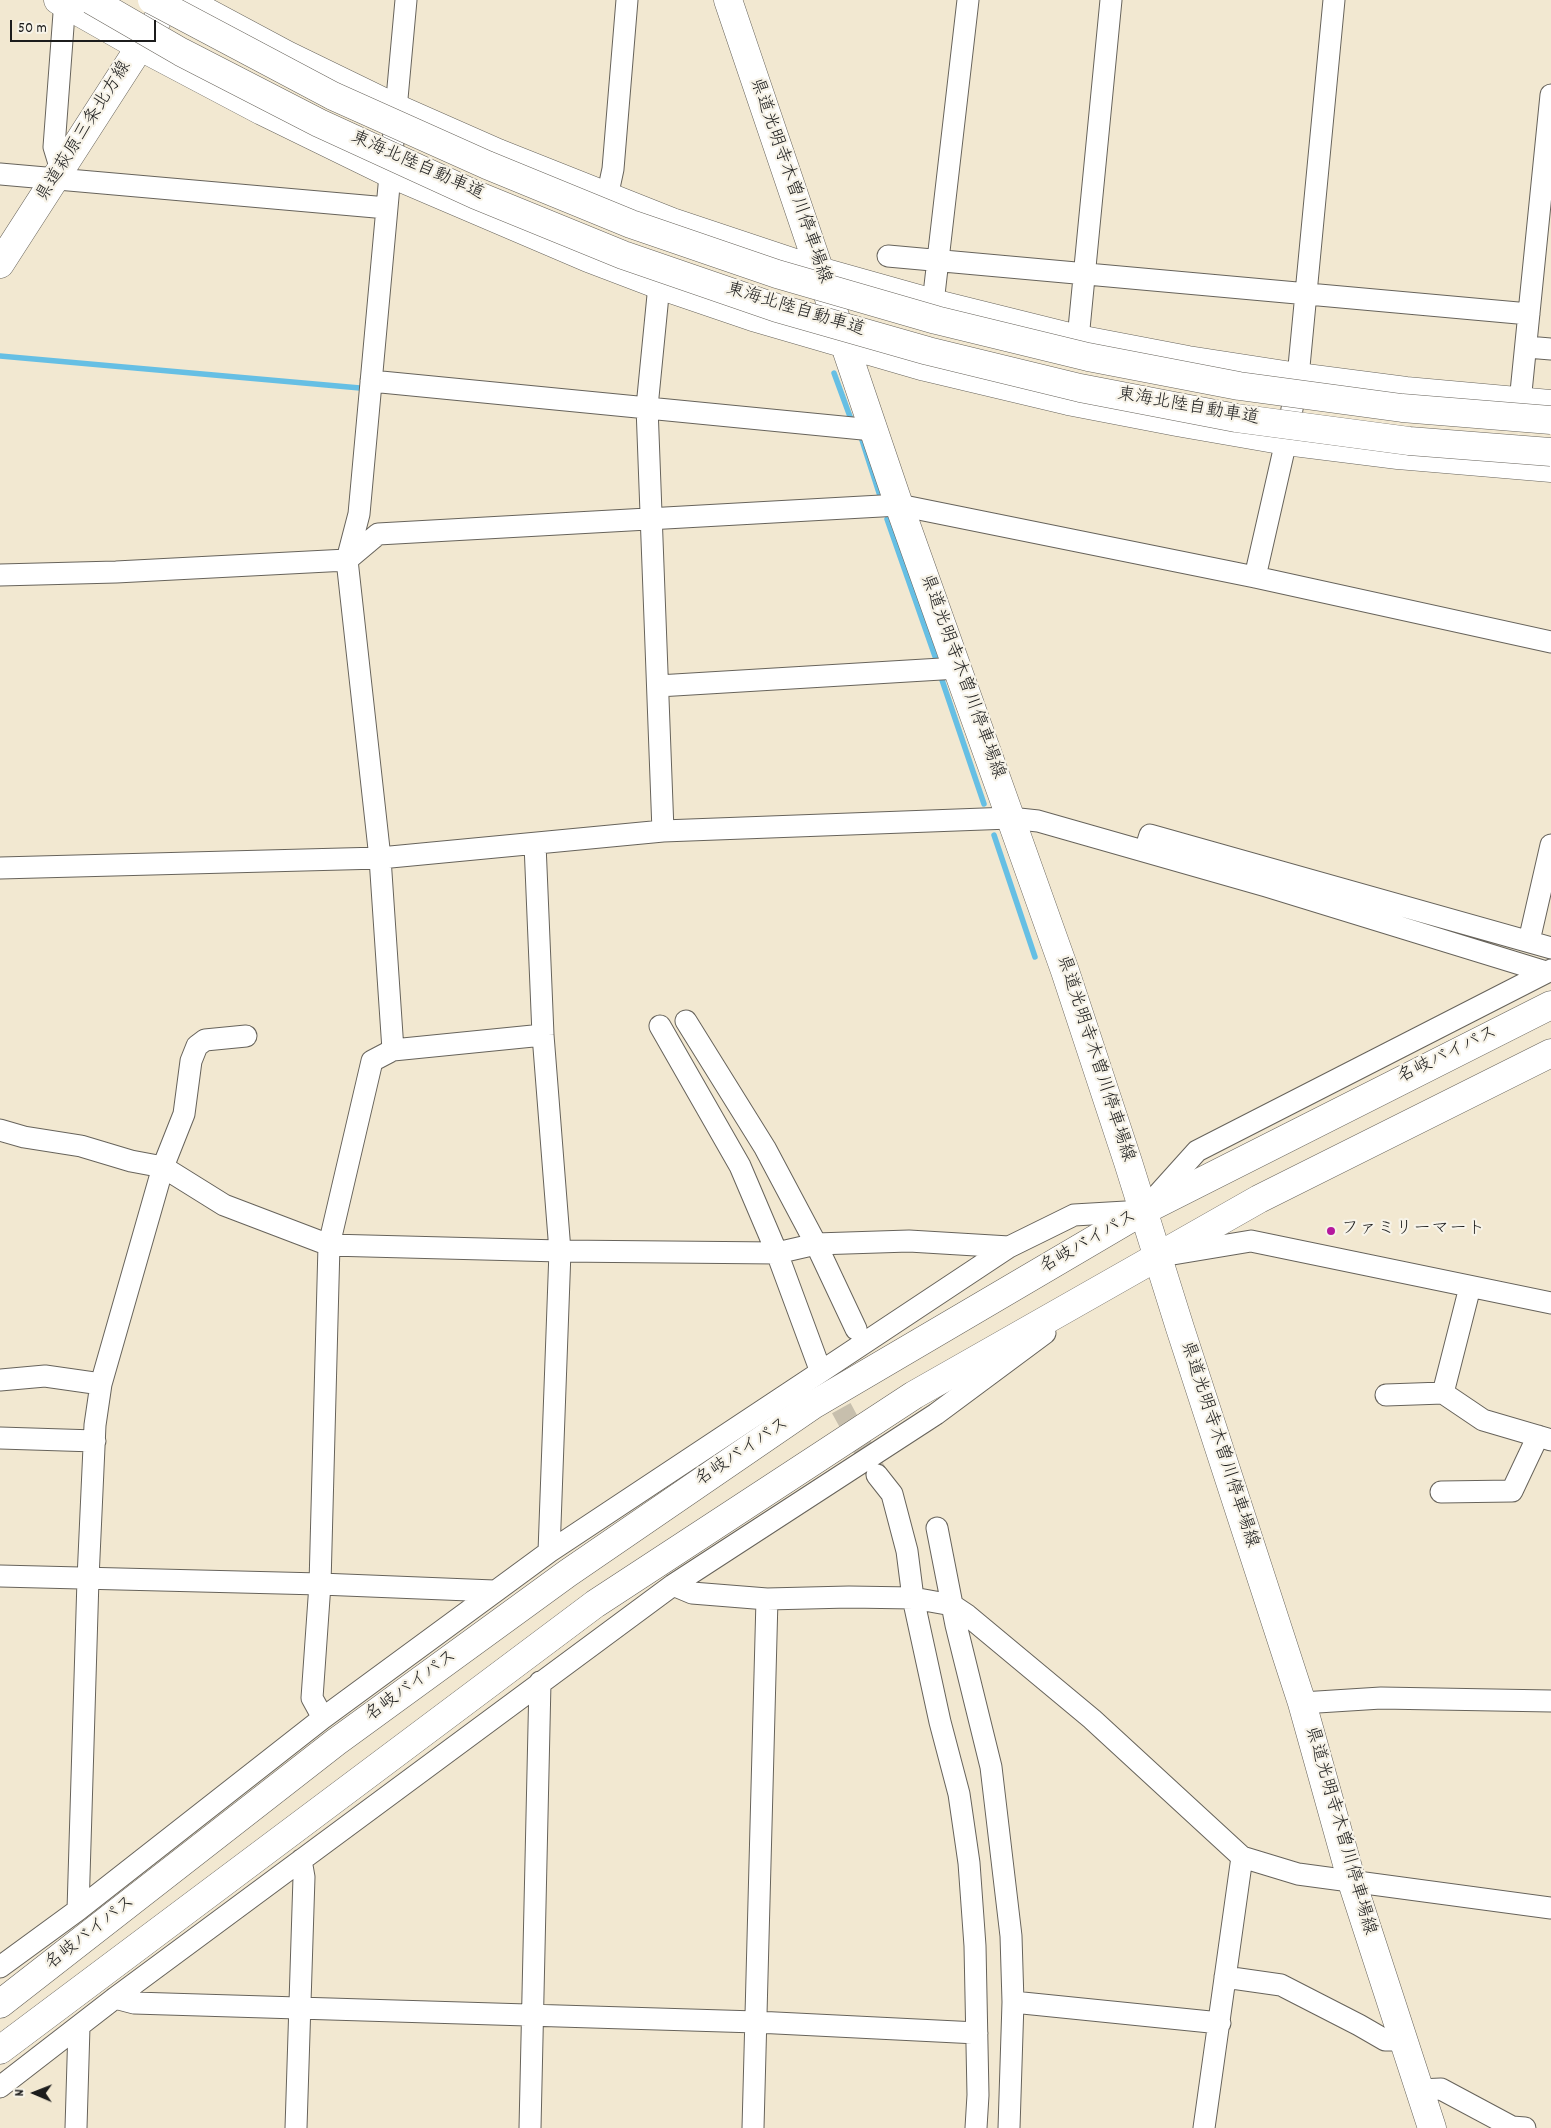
<!DOCTYPE html>
<html>
<head>
<meta charset="utf-8">
<style>
	body { margin:0 }
	#map { position:relative; width:1551px; height:2128px; overflow:hidden; background:#f2e8d1; font-family:Dekko,sans-serif }
	canvas { display:block }
	.north { position:absolute; left:10px; top:2068px; width:50px; height:50px; -webkit-text-stroke:4px #f7f3e8; paint-order:stroke; rotate:271deg; font-size:14px; font-weight:700; line-height:20px; text-align:center; color:#1c1c1c }
	.north::after { content:''; display:block; margin:auto; width:18px; height:22px; background:#1c1c1c; clip-path:polygon(50% 0,100% 100%,50% 72%,0 100%) }
	.scale { position:absolute; left:10px; top:20px; width:146px; height:22px; box-sizing:border-box; border:2px solid #1c1c1c; border-top:0; padding-left:6px; font-size:15px; line-height:18px; white-space:nowrap; color:#1c1c1c; -webkit-text-stroke:4px #f7f3e8; paint-order:stroke }
</style>
</head>
<body>
<div id="map">
<canvas width="1551" height="2128"></canvas>
<div class="north">N</div>
<div class="scale">50 m</div>
</div>
<script>
const ctx = document.querySelector('canvas').getContext('2d');
ctx.lineJoin = 'round';
const toPath = rows => new Path2D(rows.map(r => 'M' + r).join(''));
function strokePath(path, color, width, dash) { ctx.strokeStyle = color; ctx.lineWidth = width; ctx.lineCap = dash ? 'butt' : 'round'; ctx.setLineDash(dash || []); ctx.stroke(path); }
function label(font, color, halo, rows, align = 'center') {
  ctx.font = font + ' Dekko,"Klee One",sans-serif'; ctx.lineWidth = 4.5; ctx.setLineDash([]); ctx.textBaseline = 'middle'; ctx.strokeStyle = halo; ctx.fillStyle = color; for (const [text, x, y, turn = 0] of rows) {
    ctx.save(); ctx.translate(x, y); ctx.rotate((+turn || 0) * Math.PI / 180); ctx.textAlign = isNaN(turn) ? turn : align; if (halo) ctx.strokeText(text, 0, 0); ctx.fillText(text, 0, 0); ctx.restore();
  }
}
strokePath(toPath([
	[0,356,360,388],
	[834,373,852,422],
	[860,434,880,496],
	[887,519,937,662],
	[942,680,984,804],
	[994,835,1035,957]
]), '#66bfe4', 5.5);
strokePath(toPath([
	[826,1380,877,1474]
]), '#c7bfad', 21, [21, 11]);
const street = toPath([
	[61,170,54,147,65,0],
	[0,174,387,208],
	[607,197,613,169,627,0],
	[888,256,1529,314],
	[659,285,647,407,663,831],
	[933,303,968,0],
	[1078,339,1111,0],
	[1527,347,1551,349],
	[371,381,873,430],
	[1520,402,1551,95],
	[0,575,116,572,347,560,378,534,899,505,1255,577,1551,642],
	[1255,577,1286,441,1298,377,1334,0],
	[658,686,958,668],
	[535,844,543,1035,560,1251,549,1552],
	[1145,851,1150,835,1551,948],
	[0,868,380,858,663,831,1010,818,1038,821,1266,886,1546,972],
	[1529,941,1551,845],
	[686,1021,765,1148,816,1244,856,1329],
	[660,1026,740,1166,777,1253,818,1364],
	[393,1050,380,858,347,560,359,514,406,0],
	[0,1130,24,1137,81,1146,131,1161,163,1167,224,1205,329,1245,560,1251,777,1253,816,1244,909,1241,1009,1247],
	[1167,1255,1251,1241,1551,1303],
	[1470,1287,1443,1393,1483,1420,1551,1440],
	[0,1380,45,1376,101,1384],
	[1386,1395,1443,1393],
	[0,1438,95,1441],
	[877,1475,892,1494,907,1551,913,1598,940,1722,959,1794,969,1863,975,1946,978,2095,976,2128],
	[1441,1492,1512,1491,1538,1436],
	[937,1528,956,1625,991,1767,1011,1936,1013,2002,1009,2128],
	[0,1576,320,1584,494,1591],
	[673,1585,692,1593,767,1599,849,1597,913,1598,952,1605,967,1615,1092,1719,1242,1857,1298,1874,1551,1908],
	[1302,1703,1381,1698,1551,1701],
	[323,1718,312,1698,320,1584,329,1245,372,1061,393,1050,543,1035],
	[78,1910,88,1579,95,1425,101,1384,163,1167,184,1114,191,1061,197,1046,205,1040,246,1036],
	[0,1967,78,1910,323,1718,549,1552,1009,1247,1074,1215,1143,1211,1197,1151,1551,970],
	[1225,1977,1281,1985,1359,2025,1385,2040,1402,2040],
	[115,1998,134,2003,756,2022,977,2033],
	[1013,2002,1220,2023],
	[0,2087,115,1998,673,1585,936,1414,1045,1333],
	[1419,2090,1441,2089,1512,2127,1525,2128],
	[76,2128,79,2027],
	[296,2128,304,1877,301,1860],
	[530,2128,540,1682],
	[753,2128,767,1599],
	[1204,2128,1242,1857]
]);
const secondary = toPath([
	[58,0,139,46,262,111,389,173,588,258,659,285,753,317,925,367,1068,401,1177,422,1286,441,1398,455,1551,468],
	[184,0,287,55,396,108,498,153,672,222,819,271,933,303,1078,339,1188,360,1298,377,1406,391,1551,404],
	[728,0,899,505,1065,971,1128,1162,1180,1328,1302,1703,1352,1882,1432,2128],
	[0,264,170,0]
]);
const highway = toPath([
	[0,2004,336,1742,568,1573,813,1405,1143,1211,1551,1005],
	[0,2050,595,1604,914,1395,1259,1199,1551,1053]
]);
strokePath(street, '#67635b', 23);
strokePath(secondary, '#67635b', 29);
strokePath(highway, '#67635b', 29);
strokePath(street, '#fff', 21);
strokePath(secondary, '#fff', 28);
strokePath(highway, '#fff', 28);
const highwayBridge = toPath([
	[91,0,181,52,319,123,476,195,623,255,777,308,928,351,1080,388,1236,418,1409,441,1551,452],
	[152,0,333,96,487,165,631,224,777,274,936,320,1088,357,1239,386,1402,408,1551,420]
]);
strokePath(highwayBridge, '#67635b', 29, []);
strokePath(highwayBridge, '#fff', 28);
for (const [x, y, r, color] of [
	[1331,1231,5,"#b5179e"]
]) { const dot = new Path2D(); dot.arc(x, y, r, 0, 2 * Math.PI); ctx.fillStyle = color; ctx.fill(dot); strokePath(dot, '#f7f3e8', 2); }
label('18px', '#1c1c1c', '#f7f3e8', [
	["県道萩原三条北方線",85,132,-58],
	["東海北陸自動車道",417,167,24],
	["県道光明寺木曽川停車場線",789,181,71],
	["東海北陸自動車道",795,311,17],
	["東海北陸自動車道",1188,408,10],
	["県道光明寺木曽川停車場線",961,677,70],
	["名岐バイパス",1448,1056,-26],
	["県道光明寺木曽川停車場線",1094,1059,72],
	["名岐バイパス",1089,1243,-30],
	["県道光明寺木曽川停車場線",1218,1445,72],
	["名岐バイパス",743,1453,-34],
	["名岐バイパス",412,1687,-36],
	["県道光明寺木曽川停車場線",1339,1831,74],
	["名岐バイパス",91,1934,-38]
]);
label('18px', '#1c1c1c', '#f7f3e8', [
	["ファミリーマート",1341,1231]
], 'left');
</script>
</body>
</html>
